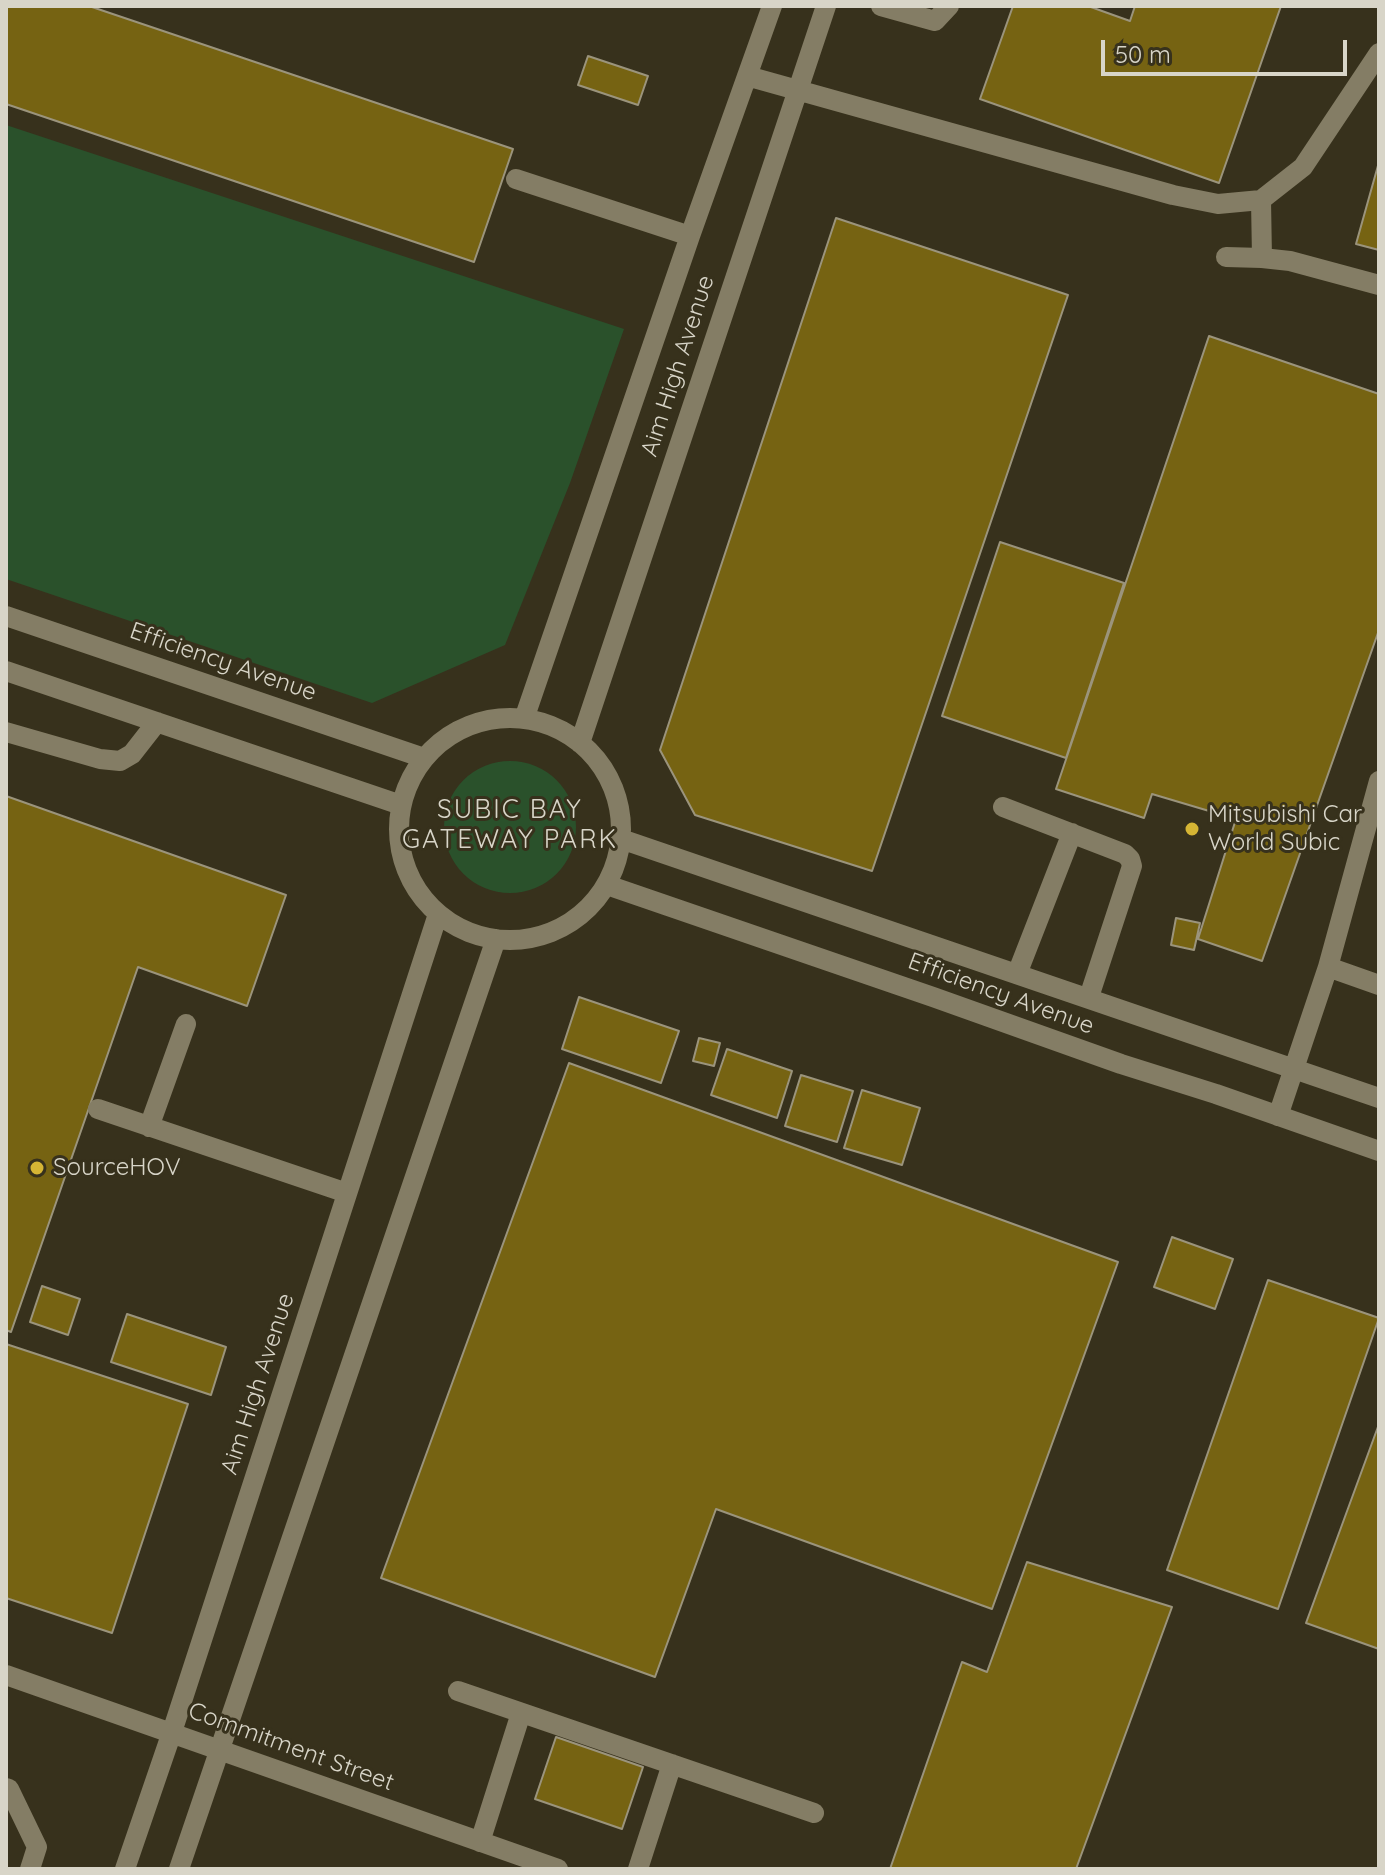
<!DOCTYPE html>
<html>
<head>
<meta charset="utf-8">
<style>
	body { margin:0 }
	#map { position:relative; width:1385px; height:1875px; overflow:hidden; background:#37311c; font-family:Quicksand,sans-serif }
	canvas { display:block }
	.frame { position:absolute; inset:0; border:8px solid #d8d5c8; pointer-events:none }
	.scale { position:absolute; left:1101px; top:40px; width:246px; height:36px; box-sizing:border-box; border:4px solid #d8d5c8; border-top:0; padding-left:10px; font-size:24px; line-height:28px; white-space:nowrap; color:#d8d5c8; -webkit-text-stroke:6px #37311c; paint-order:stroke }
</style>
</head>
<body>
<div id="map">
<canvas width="1385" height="1875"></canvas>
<div class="frame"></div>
<div class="scale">50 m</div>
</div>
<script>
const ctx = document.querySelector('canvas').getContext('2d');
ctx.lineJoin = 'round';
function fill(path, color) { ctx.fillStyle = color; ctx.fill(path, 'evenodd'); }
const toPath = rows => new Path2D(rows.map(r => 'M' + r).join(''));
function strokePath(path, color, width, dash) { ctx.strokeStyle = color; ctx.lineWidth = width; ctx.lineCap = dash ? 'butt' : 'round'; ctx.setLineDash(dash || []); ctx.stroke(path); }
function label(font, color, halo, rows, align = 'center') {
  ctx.font = font + ' Quicksand,sans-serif'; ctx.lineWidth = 6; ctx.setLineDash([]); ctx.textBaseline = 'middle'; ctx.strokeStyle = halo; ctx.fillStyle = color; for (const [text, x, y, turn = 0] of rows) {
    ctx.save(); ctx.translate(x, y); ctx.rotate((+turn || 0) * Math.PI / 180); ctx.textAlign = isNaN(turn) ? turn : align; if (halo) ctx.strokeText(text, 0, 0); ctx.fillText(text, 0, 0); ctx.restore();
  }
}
fill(toPath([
	[6,125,624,329,570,483,505,645,372,703,6,579],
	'444 827a66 66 0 1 1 132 0a66 66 0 1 1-132 0Z'
]), '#2a512b');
const building = toPath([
	[6,6,89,6,513,149,474,262,6,104,6,6],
	[1013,6,1088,6,1130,21,1135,6,1281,6,1219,183,980,99,1013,6],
	[588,56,648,76,638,105,578,85,588,56],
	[1379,162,1379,250,1356,244,1379,162],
	[836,218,1068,295,872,871,695,815,660,750,836,218],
	[1209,336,1379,394,1379,630,1262,961,1198,939,1236,819,1152,794,1144,818,1056,789,1209,336],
	[1000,542,1124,583,1066,758,942,716,1000,542],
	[6,796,286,895,247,1006,138,967,11,1332,6,1330,6,796],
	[1176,918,1200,923,1194,950,1171,945,1176,918],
	[579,997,679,1031,661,1083,562,1049,579,997],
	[699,1038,720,1043,714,1066,693,1061,699,1038],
	[727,1049,792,1071,777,1118,711,1095,727,1049],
	[569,1063,1118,1262,992,1609,716,1509,655,1677,381,1578,569,1063],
	[801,1075,853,1091,837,1142,785,1126,801,1075],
	[862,1090,920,1108,902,1165,844,1148,862,1090],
	[1172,1237,1233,1259,1215,1309,1154,1287,1172,1237],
	[1268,1280,1379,1318,1278,1609,1167,1570,1268,1280],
	[42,1286,80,1299,68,1335,30,1322,42,1286],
	[127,1314,226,1347,211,1395,111,1362,127,1314],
	[6,1344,188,1404,112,1633,6,1598,6,1344],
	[1379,1424,1379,1649,1306,1623,1379,1424],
	[1027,1562,1172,1607,1076,1869,890,1869,962,1662,987,1672,1027,1562],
	[556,1737,643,1767,622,1829,535,1799,556,1737]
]);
fill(building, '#766312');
strokePath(building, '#9b947c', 2);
strokePath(toPath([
	[881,6,935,21,949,6],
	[747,76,1173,195,1218,204,1261,200,1303,167,1379,53],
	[516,179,690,236],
	[1261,200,1262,258],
	[1226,257,1262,258,1290,261,1379,285],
	[6,616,424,758],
	[6,671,401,805],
	'399 829a111 111 0 1 1 222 0a111 111 0 1 1-222 0Z',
	[524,719,690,236,772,6],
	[6,732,100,759,120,761,132,754,157,722],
	[580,743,826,6],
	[1003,807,1125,854,1130,859,1132,866,1089,997],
	[621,839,1379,1098],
	[607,885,933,997,1121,1064,1216,1094,1379,1151],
	[1328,967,1379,985],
	[1017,974,1072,833],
	[98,1109,347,1193],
	[1278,1116,1328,967,1379,781],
	[149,1127,186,1024],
	[6,1675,558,1869],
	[458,1691,814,1813],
	[6,1788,9,1789,37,1847,30,1869],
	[480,1842,521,1713],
	[125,1869,172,1732,438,914],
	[179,1869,496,939],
	[638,1869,672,1764]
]), '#847d65', 20);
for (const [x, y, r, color] of [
	[1192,829,8,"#d5b534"],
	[37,1168,8,"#d5b534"]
]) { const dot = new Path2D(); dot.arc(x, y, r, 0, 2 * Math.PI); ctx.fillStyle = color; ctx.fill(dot); strokePath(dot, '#37311c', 3); }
label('24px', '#d8d5c8', '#37311c', [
	["Aim High Avenue",678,366,-72],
	["Efficiency Avenue",223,662,19],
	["Efficiency Avenue",1001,994,20],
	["Aim High Avenue",258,1384,-72],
	["Commitment Street",291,1747,20]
]);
label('24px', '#d8d5c8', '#37311c', [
	["Mitsubishi Car",1208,815],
	["World Subic",1208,843],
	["SourceHOV",53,1168]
], 'left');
ctx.letterSpacing = '2px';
label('26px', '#d8d5c8', '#37311c', [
	["SUBIC BAY",510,810],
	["GATEWAY PARK",510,840]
]);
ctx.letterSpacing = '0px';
</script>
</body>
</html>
